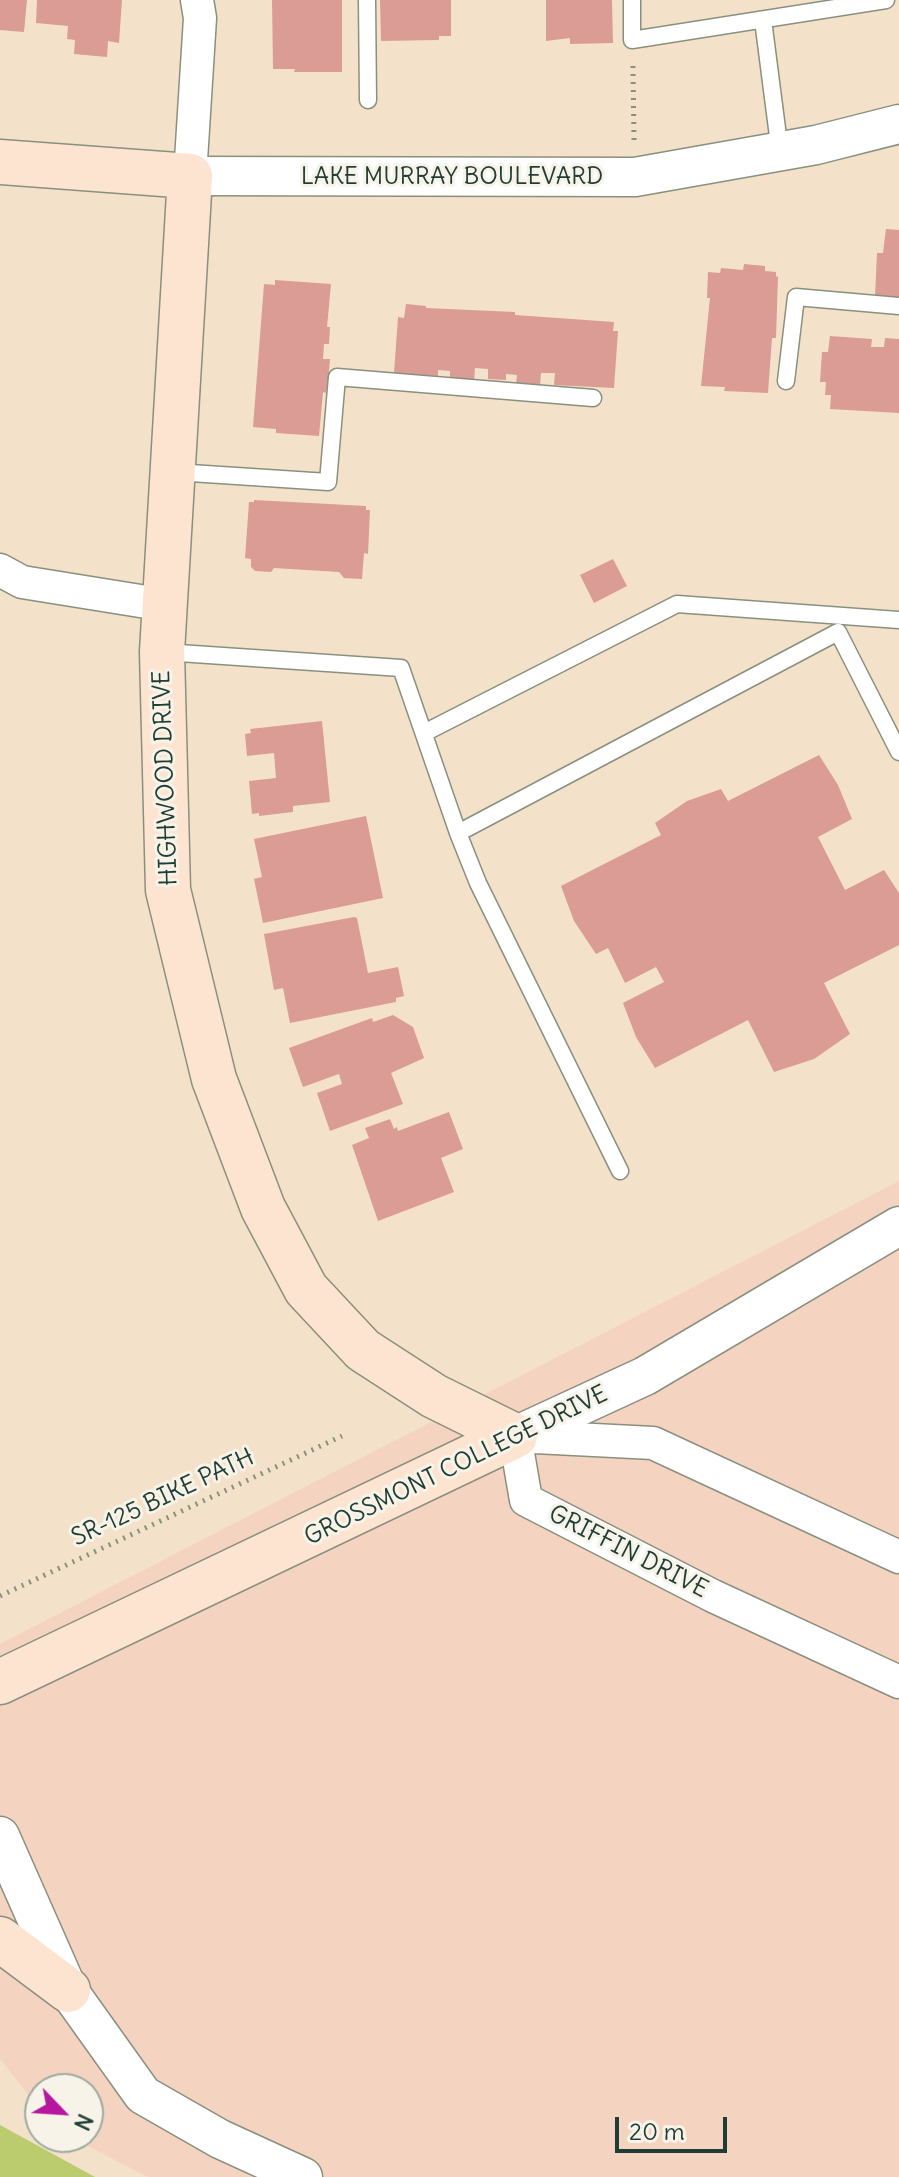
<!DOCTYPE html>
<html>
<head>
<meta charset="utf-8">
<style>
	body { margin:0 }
	#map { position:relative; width:899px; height:2177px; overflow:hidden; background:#f3e2c9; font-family:Delius,sans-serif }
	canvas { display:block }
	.north { position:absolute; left:24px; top:2073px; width:80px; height:80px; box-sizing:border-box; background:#f7f3e8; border:2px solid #a1aaa0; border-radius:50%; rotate:115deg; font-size:22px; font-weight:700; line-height:32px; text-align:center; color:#1f3d34 }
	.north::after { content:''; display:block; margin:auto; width:28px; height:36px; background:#b5179e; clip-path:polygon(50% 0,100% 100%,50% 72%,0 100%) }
	.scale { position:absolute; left:615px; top:2117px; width:112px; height:36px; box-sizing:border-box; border:4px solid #1f3d34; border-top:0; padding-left:10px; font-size:24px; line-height:28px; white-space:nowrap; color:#1f3d34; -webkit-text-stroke:6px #f7f3e8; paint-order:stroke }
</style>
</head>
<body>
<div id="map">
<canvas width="899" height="2177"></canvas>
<div class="north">N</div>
<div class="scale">20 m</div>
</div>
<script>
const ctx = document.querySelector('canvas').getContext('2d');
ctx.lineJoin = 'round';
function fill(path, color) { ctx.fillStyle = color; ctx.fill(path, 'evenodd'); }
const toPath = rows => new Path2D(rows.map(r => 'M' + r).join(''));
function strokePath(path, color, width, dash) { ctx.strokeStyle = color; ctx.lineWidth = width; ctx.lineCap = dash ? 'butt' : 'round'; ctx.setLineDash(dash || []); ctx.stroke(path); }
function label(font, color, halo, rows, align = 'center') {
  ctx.font = font + ' Delius,sans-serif'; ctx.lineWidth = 6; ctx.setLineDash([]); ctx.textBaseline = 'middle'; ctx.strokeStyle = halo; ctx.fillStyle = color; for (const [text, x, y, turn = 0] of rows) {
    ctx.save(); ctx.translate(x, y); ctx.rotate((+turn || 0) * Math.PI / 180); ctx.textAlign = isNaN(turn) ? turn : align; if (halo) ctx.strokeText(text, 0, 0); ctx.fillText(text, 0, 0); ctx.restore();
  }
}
fill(toPath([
	[899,1181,899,2177,148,2177,70,2137,88,2137,88,2089,40,2089,40,2110,0,2059,0,1644]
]), '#f5d3c1');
fill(toPath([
	[0,2125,95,2177,0,2177]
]), '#bbcc6e');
fill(toPath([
	[0,0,27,0,24,32,0,30],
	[37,0,122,0,119,43,108,41,107,57,74,54,75,40,67,39,68,26,36,23],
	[272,0,342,0,342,72,294,72,295,69,273,69],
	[380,0,451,0,451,36,439,36,439,40,381,41],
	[546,0,612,0,613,43,570,44,570,38,546,41],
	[886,229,899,230,899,300,875,296,877,253,883,253],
	[744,264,765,266,765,271,776,272,776,277,778,276,776,338,772,338,768,393,724,391,725,387,701,386,710,298,707,298,708,272,720,273,721,268,743,270],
	[275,280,331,284,327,327,330,327,329,344,324,344,323,359,330,359,329,371,326,393,323,392,319,436,276,433,276,429,253,427,264,284,275,285],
	[406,304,426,306,426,308,515,312,515,315,614,322,613,331,618,331,614,388,554,385,555,373,541,373,540,386,516,384,517,375,506,374,506,380,488,379,488,369,475,368,474,381,450,380,450,371,438,370,438,376,394,373,398,317,404,318],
	[830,336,872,339,871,347,884,347,885,338,899,339,899,413,830,409,831,395,825,395,826,382,820,382,822,352,828,352],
	[254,500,366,506,366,510,370,510,368,554,364,553,362,579,344,578,339,572,274,568,271,572,255,571,251,567,251,559,245,558,249,502,254,502],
	[613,559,627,586,594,603,580,575],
	[322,721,330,802,293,806,293,812,259,816,259,813,252,814,249,781,276,778,274,753,247,756,245,734,251,733,250,729],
	[819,755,838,785,852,819,818,837,845,890,884,870,899,893,899,945,824,983,850,1034,814,1059,774,1072,748,1020,655,1068,636,1037,623,1003,664,982,656,967,625,983,608,948,596,954,574,921,561,886,661,835,655,823,687,801,721,789,728,801],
	[366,816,383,898,263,923,254,879,262,877,254,839],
	[354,917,357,918,368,973,398,967,404,996,396,998,396,1002,290,1023,283,988,274,990,264,934],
	[393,1015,413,1027,424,1058,391,1073,403,1104,330,1131,317,1093,342,1084,339,1074,303,1087,289,1048,372,1018,373,1022],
	[449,1112,463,1149,441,1158,454,1192,378,1221,352,1145,369,1138,365,1128,390,1119,394,1129,397,1127,398,1131]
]), '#da9c95');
const service = toPath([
	[367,0,368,100],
	[632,0,632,40,886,0],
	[763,20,780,152],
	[786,381,796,297,899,306],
	[175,472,328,482,337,377,593,398],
	[164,652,401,668,458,833,838,632,899,752],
	[424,733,677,604,899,620],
	[458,833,478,883,620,1171]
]);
const minor = toPath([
	[190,176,200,18,197,0],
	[0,570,22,582,165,605],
	[899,1557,653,1443,515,1436,526,1500,713,1596,899,1682]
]);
const tertiary = toPath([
	[190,176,635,177,816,145,899,124],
	[515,1436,645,1376,899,1226],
	[0,1836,68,1990,143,2095,220,2139,303,2177]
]);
const secondary = toPath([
	[0,162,190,176,162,652,168,890,214,1079,263,1208,306,1289,363,1350,434,1396,515,1436],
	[0,1682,515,1436],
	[0,1939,68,1990]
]);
strokePath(service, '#89907e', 19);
strokePath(minor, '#89907e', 35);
strokePath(tertiary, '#89907e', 41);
strokePath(secondary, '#89907e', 47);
strokePath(toPath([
	[633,66,634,140],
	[0,1596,342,1436]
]), '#89907e', 5, [2, 6]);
strokePath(service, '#fff', 16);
strokePath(minor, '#fff', 32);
strokePath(tertiary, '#fff', 38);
strokePath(secondary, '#fde4d1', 44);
label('24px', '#1f3d34', '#f7f3e8', [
	["LAKE MURRAY BOULEVARD",452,177],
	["HIGHWOOD DRIVE",166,778,-92],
	["GROSSMONT COLLEGE DRIVE",456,1466,-26],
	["SR-125 BIKE PATH",163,1498,-25],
	["GRIFFIN DRIVE",628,1552,27]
]);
</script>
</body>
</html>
